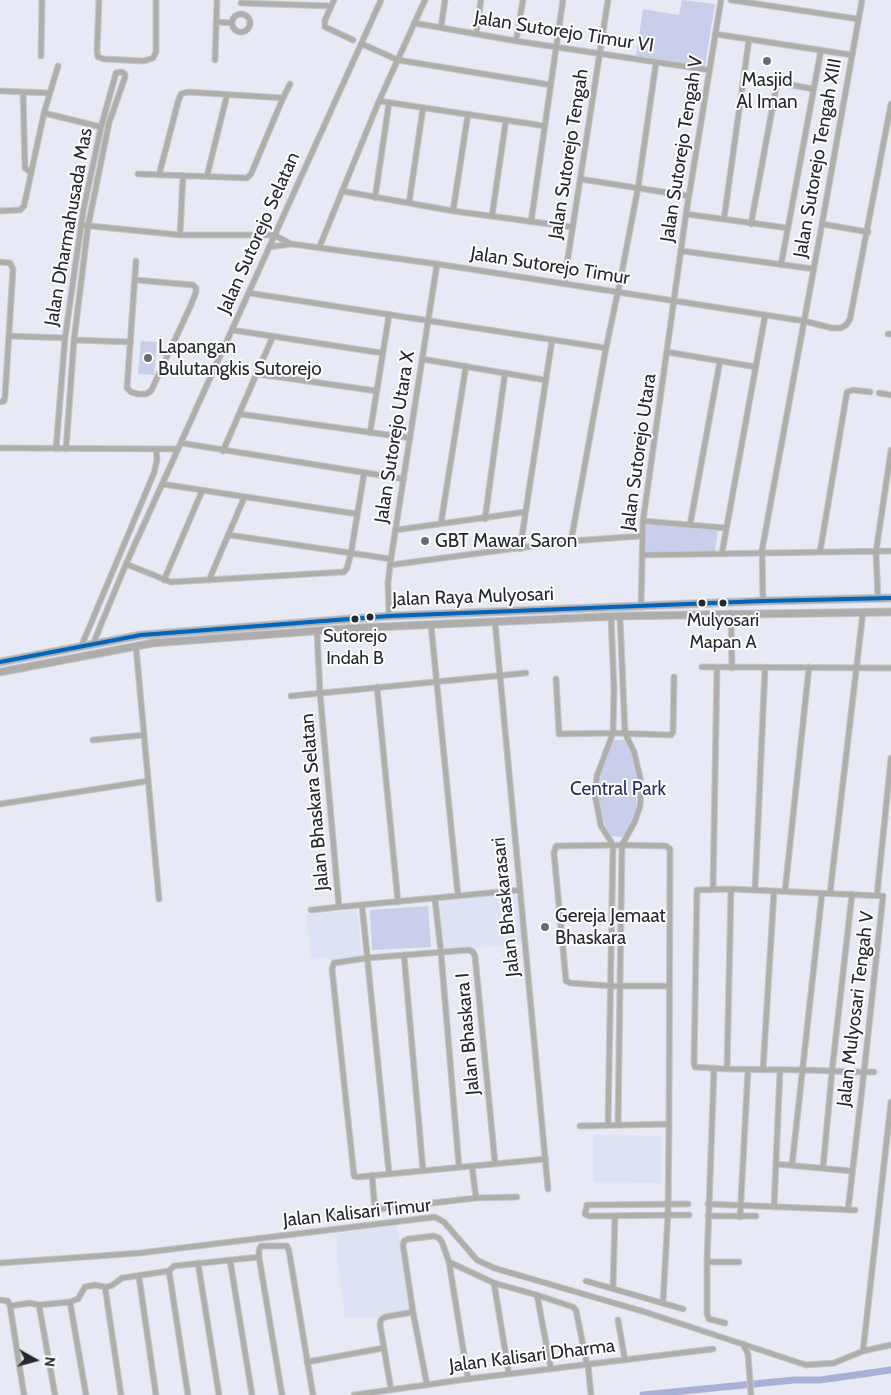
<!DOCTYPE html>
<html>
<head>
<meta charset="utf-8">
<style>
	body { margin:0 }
	#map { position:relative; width:891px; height:1395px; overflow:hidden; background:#e7eaf4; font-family:Cabin,sans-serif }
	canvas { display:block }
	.north { position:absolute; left:10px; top:1335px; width:50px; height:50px; -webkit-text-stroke:4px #fff; paint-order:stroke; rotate:97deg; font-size:14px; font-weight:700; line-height:20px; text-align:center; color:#26282f }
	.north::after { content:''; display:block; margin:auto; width:18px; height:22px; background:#26282f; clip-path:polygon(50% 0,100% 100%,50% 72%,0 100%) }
</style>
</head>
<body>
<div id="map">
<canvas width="891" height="1395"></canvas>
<div class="north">N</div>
</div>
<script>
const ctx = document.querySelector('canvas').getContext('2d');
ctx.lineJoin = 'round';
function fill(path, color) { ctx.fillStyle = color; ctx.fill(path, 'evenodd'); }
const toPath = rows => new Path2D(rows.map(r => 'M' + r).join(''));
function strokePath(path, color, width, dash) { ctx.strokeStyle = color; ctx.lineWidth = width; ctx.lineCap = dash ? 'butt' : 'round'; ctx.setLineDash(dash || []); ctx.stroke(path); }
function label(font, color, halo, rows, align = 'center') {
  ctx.font = font + ' Cabin,sans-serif'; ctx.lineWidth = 4; ctx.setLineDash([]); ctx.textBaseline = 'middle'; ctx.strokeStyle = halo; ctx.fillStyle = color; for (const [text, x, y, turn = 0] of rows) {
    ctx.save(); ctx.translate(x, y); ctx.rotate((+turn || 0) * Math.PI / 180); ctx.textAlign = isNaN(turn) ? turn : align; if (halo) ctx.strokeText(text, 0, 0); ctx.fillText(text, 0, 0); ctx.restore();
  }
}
fill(toPath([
	[516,893,522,943,444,952,438,902],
	[357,910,362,956,328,961,327,957,311,959,306,915],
	[594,1135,661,1136,661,1183,593,1182],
	[397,1224,413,1311,377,1317,345,1317,338,1265,337,1234]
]), '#dee2f5');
fill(toPath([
	[682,0,715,4,705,66,636,56,643,9,679,15],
	[141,341,157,342,154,375,138,374],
	[644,523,718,531,715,551,644,552],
	[614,740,624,740,628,746,631,754,637,779,636,808,630,823,622,837,611,836,607,830,599,806,598,791,603,764],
	[428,906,431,947,372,950,370,910]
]), '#c9ceea');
strokePath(toPath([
	[643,1395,794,1380,820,1380,891,1370]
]), '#a9b0d6', 7);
const street = toPath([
	[99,0,97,51,98,57,104,59,144,61,153,58,156,52,156,0],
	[334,0,325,20,325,27,353,40],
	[731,0,858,19],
	[241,3,331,6],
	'232 23a9 9 0 1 1 18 0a9 9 0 1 1-18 0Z',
	[216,22,232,23],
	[414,23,516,41,709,70],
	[441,27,445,0],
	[476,34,481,0],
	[715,34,852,55],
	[516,41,523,0],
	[362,44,398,60,551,85],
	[41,56,42,0],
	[215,60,217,0],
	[744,76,813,89],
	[0,91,50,93],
	[23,92,25,168,29,171,32,168],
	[379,101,545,126],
	[44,113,101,127],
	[138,174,247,178,251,174,283,98,290,84],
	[159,175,178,102,181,94,188,92,283,98],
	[207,176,227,95],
	[580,179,689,196],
	[342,191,453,211,572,227],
	[375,198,389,103],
	[409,203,423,108],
	[0,211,20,210,24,206,44,113,58,66],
	[453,211,468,114],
	[686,214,788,228],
	[492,216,506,120],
	[724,219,749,39],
	[531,222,563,0],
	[751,224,777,83],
	[822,224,868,232],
	[81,225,180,235,274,235],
	[180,235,183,176],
	[274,235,291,244],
	[269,247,292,244,437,264,804,321,832,328,841,328,846,325,850,319,891,104],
	[319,248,379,101,425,0],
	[682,251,814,269],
	[0,262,10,263,13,269,5,397,4,401,0,402],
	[781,265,821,50],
	[136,280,193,285,196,288,196,292,191,305,151,391,146,394,138,394,131,392,127,388,136,261],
	[564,283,608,0],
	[249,293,606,348],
	[232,330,382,353],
	[888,334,891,334],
	[9,336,65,338],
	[74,340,131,342],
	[667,352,756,367],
	[422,359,545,380],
	[257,374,377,391],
	[879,393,891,395],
	[240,414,410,438],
	[370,433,389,315],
	[181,443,404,479],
	[0,448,178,449],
	[56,449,65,338,83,212,101,127,116,73,122,72,125,74,125,77,109,123,88,226,74,340,66,449],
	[223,451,273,336],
	[162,484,357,514],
	[485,519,505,373],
	[643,521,726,528],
	[441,523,466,366],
	[690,525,720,361],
	[396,530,525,512],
	[229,535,391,559],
	[571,541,606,348,620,282,638,188,656,63],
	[520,549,552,340],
	[820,552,847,392,853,390,870,392],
	[722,553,765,316],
	[642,555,891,551],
	[126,564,171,582,344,572,347,568,351,553,364,474],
	[390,565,571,541,642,536],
	[164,580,202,491],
	[209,580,244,498],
	[878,599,876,552,891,450],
	[763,601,762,550,822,224,862,0],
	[641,607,643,521,686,214,721,0],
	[731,613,732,668],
	[389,616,388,583,390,565,437,264],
	[495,622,548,1189],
	[431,625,458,896],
	[317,632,320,693,339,907,520,890],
	[93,644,126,564,381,0],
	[81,647,154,473,157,460,156,449],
	[136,647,159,899],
	[702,667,891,668],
	[556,679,559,734,613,733,671,735,673,732,674,677],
	[377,687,398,902],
	[291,696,526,673],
	[93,740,144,735],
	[0,804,148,781],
	[713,889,717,668],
	[755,890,765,668],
	[785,891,809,667],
	[830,893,863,612],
	[877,895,891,758],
	[435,899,441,953,459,1167],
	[362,905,389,1173],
	[311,910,339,907],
	[404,955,423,1170],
	[714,1069,707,1262,707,1314,709,1319,725,1323],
	[727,1069,731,889],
	[763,1070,774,891],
	[608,1125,613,845,601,826,595,795,597,776,613,733,614,688,611,617],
	[618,1125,622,845,635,821,640,806,641,791,640,777,634,752,625,733,620,616],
	[580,1126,669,1124],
	[495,1163,475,956,473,952,469,950,367,958,334,963,332,969,354,1176,358,1177,546,1159],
	[776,1164,851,1171],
	[792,1165,822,893],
	[472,1166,476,1198],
	[823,1168,832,1071,852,894],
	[372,1175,375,1210],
	[688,1204,587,1205,585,1214,589,1216,689,1215],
	[708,1204,855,1210],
	[774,1207,780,1070],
	[848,1210,864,1072,883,896,731,889,697,890,694,1064,695,1067,727,1069,803,1070,864,1072,874,1072],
	[336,1214,476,1198,517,1197],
	[708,1216,756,1216],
	[740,1217,748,1070],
	[259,1257,282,1395],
	[230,1260,252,1395],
	[449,1262,494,1283,509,1374],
	[707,1262,739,1262],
	[0,1263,140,1253,435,1217,444,1222,477,1260,494,1268,645,1312,806,1365,834,1363,863,1351,891,1345],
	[198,1263,219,1395],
	[169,1271,174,1266,259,1257,259,1250,261,1246,287,1246,289,1251,313,1395],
	[169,1271,188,1395],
	[139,1277,156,1395],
	[586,1281,683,1309],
	[494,1283,537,1295,551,1369],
	[105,1287,111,1286,122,1278,169,1271],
	[613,1288,615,1216],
	[537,1295,573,1307,576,1310,587,1365],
	[0,1300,8,1301,10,1306],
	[70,1302,86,1395],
	[663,1302,668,1214,669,1124,670,849,666,846,622,845,556,846,554,853,566,981,570,983,611,986,669,986],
	[39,1305,55,1395],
	[10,1306,30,1303,39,1305,70,1302,78,1299,85,1287,95,1285,105,1287,121,1395],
	[10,1306,24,1395],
	[618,1320,625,1360],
	[743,1344,748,1354,751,1395],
	[384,1348,380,1325,381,1320,385,1317,413,1312],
	[863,1351,891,1102],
	[307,1362,384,1348,391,1390],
	[588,1365,591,1395],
	[427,1385,413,1312,403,1245,404,1241,408,1239,434,1236,439,1238,442,1242,449,1262,468,1379],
	[354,1395,468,1379,713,1349]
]);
const secondary = toPath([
	[0,662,141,635,389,616,763,601,891,598],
	[0,672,153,643,355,628,620,616,891,612]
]);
strokePath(street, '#c5c8d0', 7);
strokePath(secondary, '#c5c8d0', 9);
strokePath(street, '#afaeaa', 5);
strokePath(secondary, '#aeadab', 7);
strokePath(toPath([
	[0,662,141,635,389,616,763,601,891,598]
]), '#0065bd', 4);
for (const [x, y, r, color] of [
	[767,61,5,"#6a6c74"],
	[148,358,5,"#6a6c74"],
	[425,541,5,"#6a6c74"],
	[702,603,4.5,"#26282f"],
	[723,603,4.5,"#26282f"],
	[370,617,4.5,"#26282f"],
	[355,619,4.5,"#26282f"],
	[545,927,5,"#6a6c74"]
]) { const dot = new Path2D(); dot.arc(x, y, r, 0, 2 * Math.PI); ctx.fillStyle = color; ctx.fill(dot); strokePath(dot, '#fff', 2); }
label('18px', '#26282f', '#fff', [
	["Mulyosari",723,621],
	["Mapan A",723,643],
	["Sutorejo",355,637],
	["Indah B",355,659]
]);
label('19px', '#26282f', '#fff', [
	["Jalan Sutorejo Timur VI",564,32,9],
	["Jalan Sutorejo Tengah V",682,149,-81],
	["Jalan Sutorejo Tengah",569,154,-81],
	["Jalan Sutorejo Tengah XIII",818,158,-80],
	["Jalan Dharmahusada Mas",69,227,-80],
	["Jalan Sutorejo Selatan",259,233,-66],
	["Jalan Sutorejo Timur",550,266,9],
	["Jalan Sutorejo Utara X",395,437,-81],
	["Jalan Sutorejo Utara",639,452,-82],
	["Jalan Raya Mulyosari",473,597,-2],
	["Jalan Bhaskara Selatan",315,802,-95],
	["Jalan Bhaskarasari",506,907,-96],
	["Jalan Mulyosari Tengah V",856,1009,-83],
	["Jalan Bhaskara I",468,1034,-95],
	["Jalan Kalisari Timur",357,1213,-6],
	["Jalan Kalisari Dharma",532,1356,-7]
]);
label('19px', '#26282f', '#fff', [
	["Masjid",767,80,"center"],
	["Al Iman",767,102,"center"],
	["Lapangan",158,347],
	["Bulutangkis Sutorejo",158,369],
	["GBT Mawar Saron",435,541],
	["Gereja Jemaat",555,916],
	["Bhaskara",555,938]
], 'left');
label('19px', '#292d69', '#fff', [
	["Central Park",618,789]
]);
</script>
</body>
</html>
